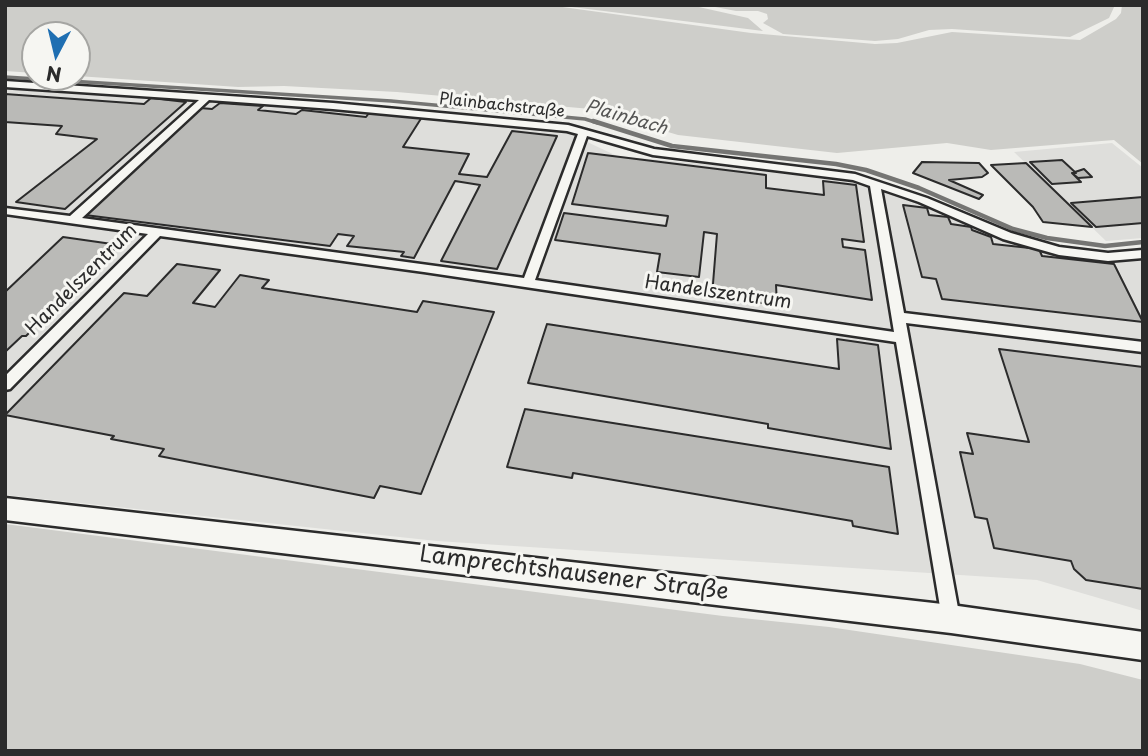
<!DOCTYPE html>
<html>
<head>
<meta charset="utf-8">
<style>
	body { margin:0 }
	#map { position:relative; width:1148px; height:756px; overflow:hidden; background:#eeeeea; font-family:"Playpen Sans",sans-serif }
	canvas { display:block }
	.frame { position:absolute; inset:0; border:7px solid #2b2b2b; pointer-events:none }
	.north { position:absolute; left:21px; top:21px; width:70px; height:70px; box-sizing:border-box; background:#f6f6f2; border:2px solid #a5a5a2; border-radius:50%; rotate:187deg; font-size:19px; font-weight:700; line-height:28px; text-align:center; color:#2b2b2b }
	.north::after { content:''; display:block; margin:auto; width:24px; height:32px; background:#1f6fb2; clip-path:polygon(50% 0,100% 100%,50% 72%,0 100%) }
</style>
</head>
<body>
<div id="map">
<canvas width="1148" height="756"></canvas>
<div class="frame"></div>
<div class="north">N</div>
</div>
<script>
const ctx = document.querySelector('canvas').getContext('2d');
ctx.lineJoin = 'round';
function fill(path, color) { ctx.fillStyle = color; ctx.fill(path, 'evenodd'); }
const toPath = rows => new Path2D(rows.map(r => 'M' + r).join(''));
function strokePath(path, color, width, dash) { ctx.strokeStyle = color; ctx.lineWidth = width; ctx.lineCap = dash ? 'butt' : 'round'; ctx.setLineDash(dash || []); ctx.stroke(path); }
function label(font, color, halo, rows, align = 'center') {
  ctx.font = font + ' "Playpen Sans",sans-serif'; ctx.lineWidth = 6; ctx.setLineDash([]); ctx.textBaseline = 'middle'; ctx.strokeStyle = halo; ctx.fillStyle = color; for (const [text, x, y, turn = 0] of rows) {
    ctx.save(); ctx.translate(x, y); ctx.rotate((+turn || 0) * Math.PI / 180); ctx.textAlign = isNaN(turn) ? turn : align; if (halo) ctx.strokeText(text, 0, 0); ctx.fillText(text, 0, 0); ctx.restore();
  }
}
fill(toPath([
	[5,88,299,107,564,131,617,156,854,178,1042,249,1115,262,1143,259,1143,611,1037,580,437,541,5,495],
	[1112,143,1143,168,1143,238,1106,241,1014,152]
]), '#dededb');
fill(toPath([
	[5,5,548,5,751,33,875,44,897,43,952,32,1080,40,1116,19,1121,13,1122,5,1143,5,1143,164,1114,140,991,150,947,143,837,153,678,135,591,109,397,92,284,86,238,87,77,76,77,35,35,35,35,73,5,71],
	[690,5,748,18,763,31,564,6],
	[705,5,1115,5,1109,18,1070,37,952,29,929,30,898,39,875,41,783,34,763,23,768,19,767,14,758,11,736,11],
	[5,524,723,616,829,627,1080,664,1143,680,1143,751,5,751]
]), '#cececa');
strokePath(toPath([
	[5,77,391,101,585,119,598,123]
]), '#757573', 3.5);
strokePath(toPath([
	[593,121,672,146,836,164,866,170,919,188,1013,229,1047,238,1105,246,1143,242]
]), '#757573', 4.5);
const building = toPath([
	[5,94,144,104,151,98,186,102,65,209,16,202,97,139,56,134,62,126,5,122,5,94],
	[220,103,263,106,258,110,296,114,302,110,366,117,369,113,422,117,403,147,469,154,459,174,487,177,512,131,557,136,497,269,441,261,480,185,455,181,414,258,401,256,404,252,347,246,354,236,338,234,330,246,85,215,200,108,212,109,220,103],
	[588,153,766,175,766,188,824,195,823,181,856,185,864,242,842,239,843,247,865,250,872,300,776,285,777,305,712,296,717,234,704,232,699,277,657,272,660,254,555,240,564,213,666,226,668,216,572,204,588,153],
	[1062,160,1076,173,1072,173,1081,182,1052,184,1030,162,1062,160],
	[922,162,979,163,988,173,982,177,949,180,983,195,979,199,913,173,922,162],
	[1026,163,1092,227,1043,222,1033,207,991,165,1026,163],
	[1084,169,1092,177,1078,178,1072,173,1084,169],
	[1143,197,1143,223,1096,227,1071,203,1143,197],
	[903,205,927,208,929,215,948,217,951,224,971,227,972,230,991,237,993,244,1039,249,1042,256,1114,264,1143,322,942,299,936,279,922,277,903,205],
	[63,237,119,245,52,307,55,307,26,336,22,336,5,352,5,292,63,237],
	[177,264,220,270,193,303,215,307,240,275,269,280,262,288,417,312,423,301,494,312,421,494,380,486,374,498,159,456,164,449,111,439,114,436,5,415,124,293,147,296,177,264],
	[547,324,839,369,837,339,878,345,891,449,768,428,768,424,528,383,547,324],
	[999,349,1143,367,1143,589,1086,580,1074,569,1071,561,994,548,987,519,975,517,960,452,973,454,967,433,1029,442,999,349],
	[525,409,889,467,898,534,853,526,852,521,573,473,572,478,507,467,525,409]
]);
fill(building, '#babab7');
strokePath(building, '#2b2b2b', 2);
const street = toPath([
	[5,81,333,103,568,125,654,149,855,174,927,198,1011,233,1059,247,1108,253,1143,250,1143,258,1108,261,1059,255,1003,239,919,202,881,189,904,313,1143,342,1143,352,906,323,960,619,957,625,951,628,945,625,942,619,896,342,424,272,160,236,10,389,5,390,5,376,148,234,5,214,5,208,70,216,199,100,5,87,5,81],
	[209,100,333,109,567,131,578,134,524,278,82,218,209,100],
	[587,136,653,155,853,180,870,186,894,332,535,280,587,136]
]);
const primary = toPath([
	[5,498,951,605,1143,632,1143,660,951,633,5,520,5,498]
]);
strokePath(street, '#2b2b2b', 5);
strokePath(primary, '#2b2b2b', 5);
fill(street, '#f6f6f2');
fill(primary, '#f6f6f2');
label('16px', '#2b2b2b', '#f6f6f2', [
	["Plainbachstraße",502,106,6]
]);
label('italic 18px', '#565655', '#f6f6f2', [
	["Plainbach",626,118,16]
]);
label('19px', '#2b2b2b', '#f6f6f2', [
	["Handelszentrum",82,280,-45],
	["Handelszentrum",718,293,8]
]);
label('23px', '#2b2b2b', '#f6f6f2', [
	["Lamprechtshausener Straße",574,574,7]
]);
</script>
</body>
</html>
